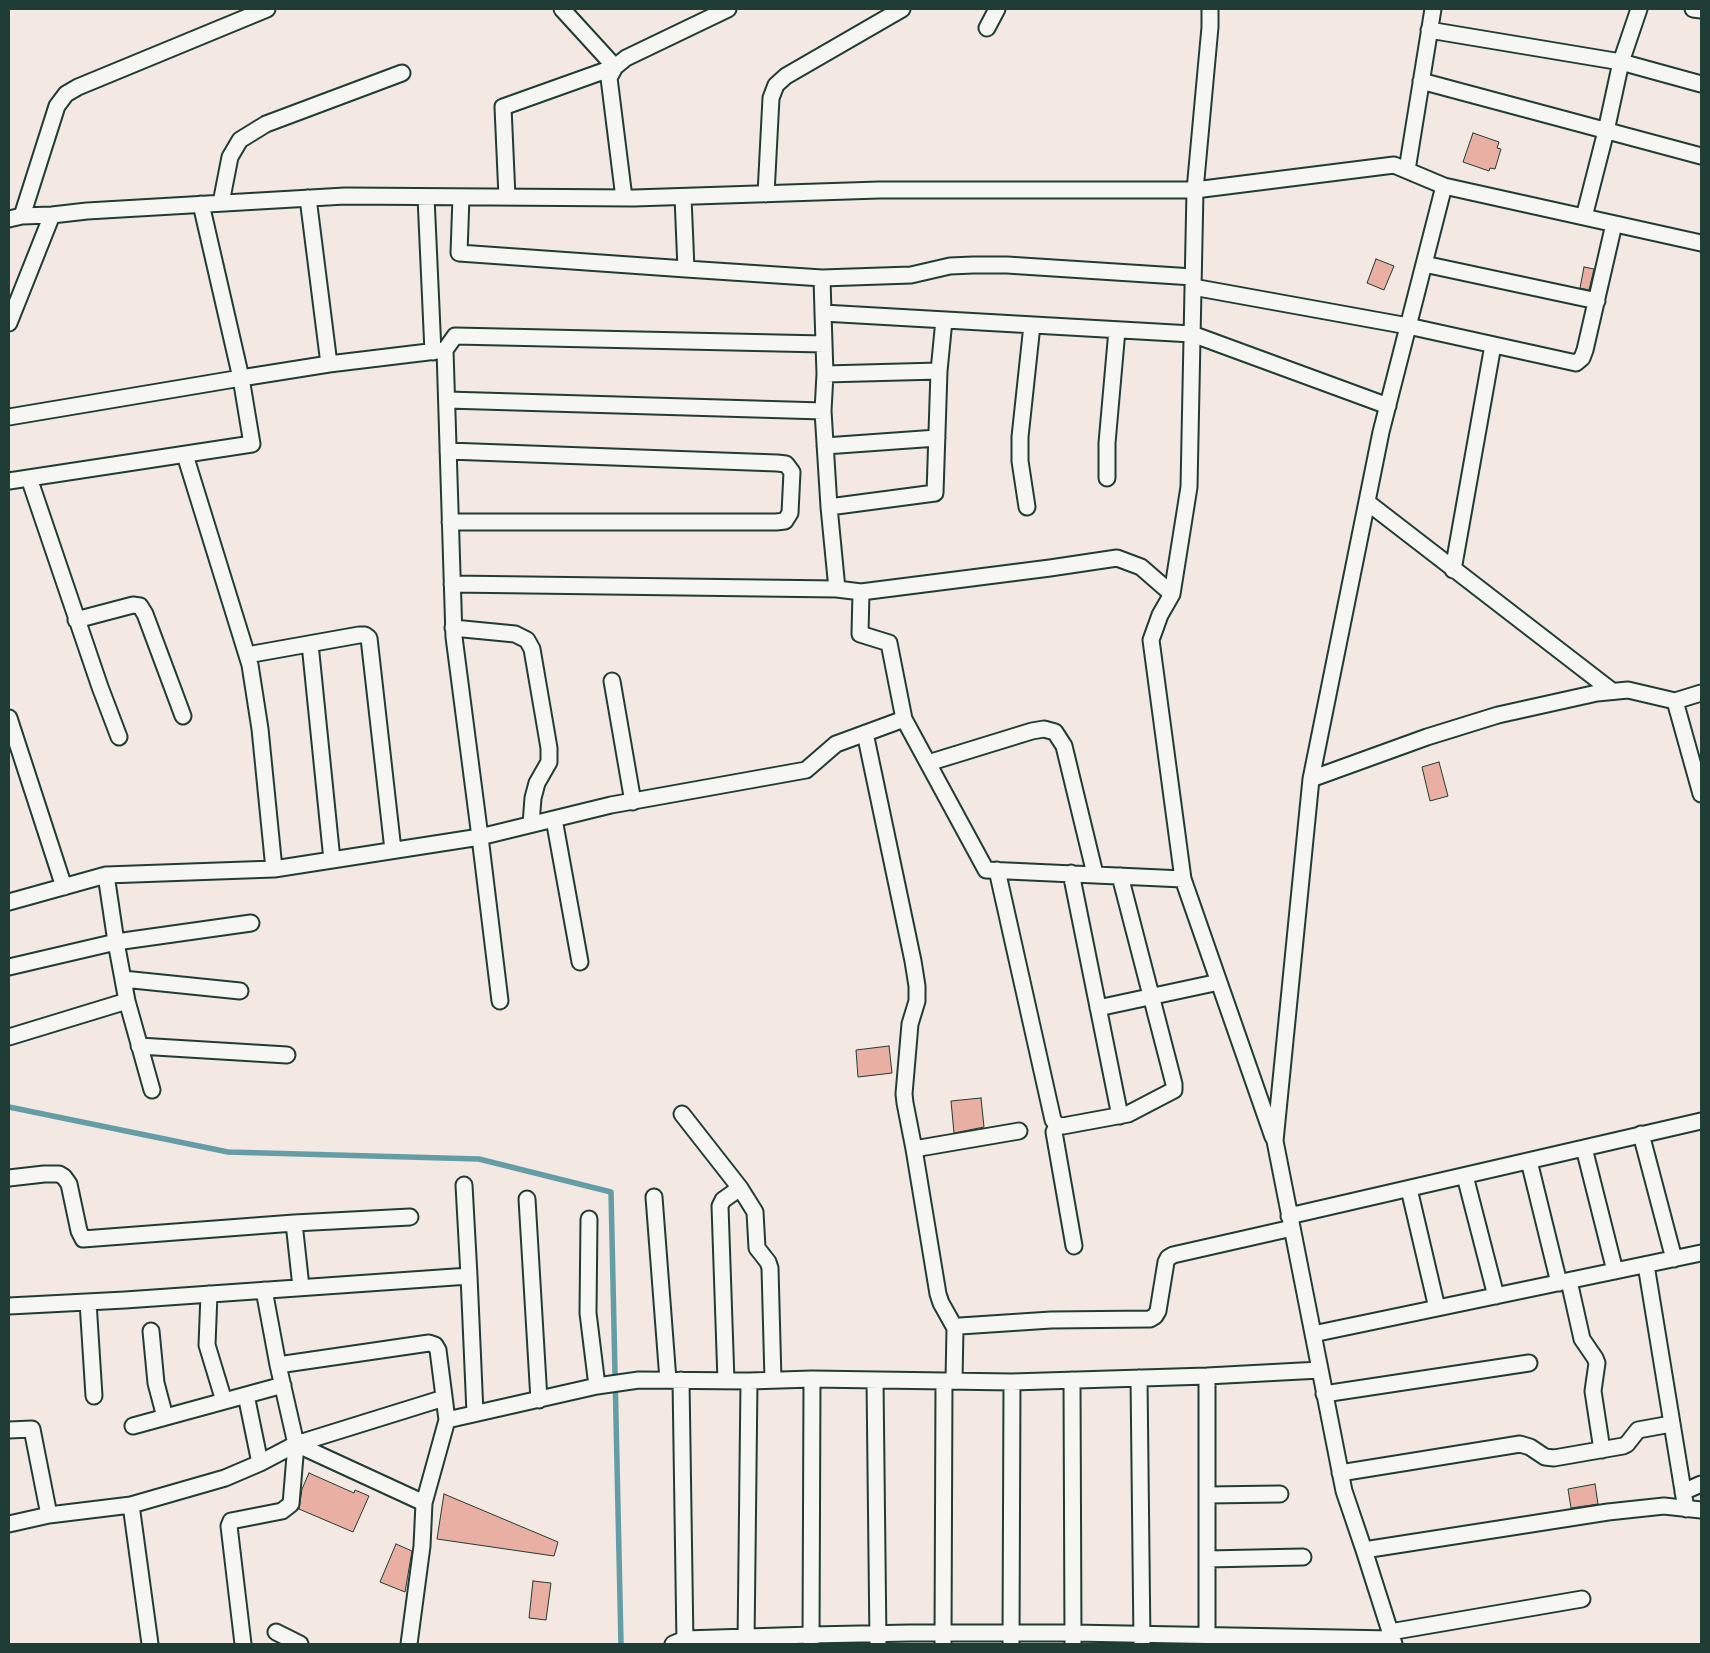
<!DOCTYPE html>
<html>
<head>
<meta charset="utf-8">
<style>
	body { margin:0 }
	#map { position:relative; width:1710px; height:1653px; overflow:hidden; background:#f3e8e2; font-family:"Shantell Sans",sans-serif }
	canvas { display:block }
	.frame { position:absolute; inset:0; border:10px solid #1f3d34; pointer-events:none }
</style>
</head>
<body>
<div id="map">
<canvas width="1710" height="1653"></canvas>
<div class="frame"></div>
</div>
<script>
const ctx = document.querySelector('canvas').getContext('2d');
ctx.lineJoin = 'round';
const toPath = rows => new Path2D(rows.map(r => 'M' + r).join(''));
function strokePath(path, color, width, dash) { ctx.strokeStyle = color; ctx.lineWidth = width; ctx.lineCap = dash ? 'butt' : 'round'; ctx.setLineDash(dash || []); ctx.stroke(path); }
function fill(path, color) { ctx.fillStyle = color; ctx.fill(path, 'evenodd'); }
strokePath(toPath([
	[9,1107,228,1152,479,1159,611,1192,621,1644]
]), '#649da6', 5.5);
const building = toPath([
	[1473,133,1499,142,1497,148,1501,149,1495,169,1490,168,1489,171,1463,162,1473,133],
	[1376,259,1394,266,1384,290,1367,283,1376,259],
	[1584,267,1594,269,1589,290,1580,288,1584,267],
	[1439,762,1448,796,1430,801,1422,767,1439,762],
	[889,1046,892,1073,858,1077,856,1050,889,1046],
	[981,1098,984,1127,954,1133,951,1101,981,1098],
	[309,1473,354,1493,355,1490,369,1496,353,1532,299,1509,302,1489,309,1473],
	[1595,1484,1598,1504,1571,1508,1568,1489,1595,1484],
	[444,1494,558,1542,554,1556,437,1539,444,1494],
	[396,1544,412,1551,405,1592,380,1582,396,1544],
	[533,1581,551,1583,546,1620,529,1618,533,1581]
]);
fill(building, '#e9afa2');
strokePath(building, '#1f3d34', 1);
const minor = toPath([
	[1693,9,1701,10],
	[987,28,997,9],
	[1429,30,1621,62,1701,84],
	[1421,81,1701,156],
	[1407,170,1433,9],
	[766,194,771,98,776,85,786,76,902,9],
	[426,197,433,352],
	[461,197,459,253,686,269],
	[507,197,503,107,615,67,562,9],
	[683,197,686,269,822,278,823,313,1192,334,1388,406],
	[308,198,329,364],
	[624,198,609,78,615,67,626,58,728,9],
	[221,203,230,157,240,140,266,124,402,73],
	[22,216,57,106,66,94,78,87,267,9],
	[1584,217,1606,131,1621,62,1639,9],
	[9,219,22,216,52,215,87,211,345,196,634,198,879,190,1195,190,1394,165,1444,186,1701,243],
	[1424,264,1597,301],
	[822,278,911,275,950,266,973,265,1007,265,1193,277],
	[1193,287,1408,326,1576,363,1582,358,1585,350,1614,224],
	[823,313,825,374,939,371,944,320],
	[9,323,52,215],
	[445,350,455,336,824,344],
	[825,374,823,411,829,507],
	[447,400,823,411],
	[9,417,241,378,201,204],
	[825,446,937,438],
	[448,451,777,463,786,464,792,472,790,513,785,521,776,522,450,522],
	[185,455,250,665,260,729,274,869],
	[29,478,100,687,119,737],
	[1107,478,1107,443,1117,330],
	[9,481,252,444,241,378,329,364,445,350,454,637,480,837,274,869,106,875,9,902],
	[1367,502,1612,691],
	[1027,507,1020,461,1020,437,1032,325],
	[1453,570,1493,345],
	[452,584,837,589],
	[861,592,837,589,829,507,935,493,939,371],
	[76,620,133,605,140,606,145,614,183,716],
	[453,628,515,634,527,640,532,649,549,748,549,762,537,783,533,798,531,824],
	[310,644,332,860],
	[247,655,359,635,365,635,369,638,393,850],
	[612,681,633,802],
	[1701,693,1675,701,1701,794],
	[9,718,64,887],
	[904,719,889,643,860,634,861,592,1050,568,1117,558,1141,567,1172,594],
	[865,733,913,961,917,986,917,1001,910,1024,904,1094,905,1103,914,1149,938,1294,941,1303,955,1328],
	[928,763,1032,731,1044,729,1055,732,1064,746,1095,874],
	[1311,779,1427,737,1498,715,1597,693,1628,690,1675,701],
	[554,819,580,962],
	[997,870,1053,1120,1057,1125,1063,1126,1128,1114,1174,1090,1174,1084,1120,876],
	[1071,873,1120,1116],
	[106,875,116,942,127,1001,152,1090],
	[1183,879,1151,640,1160,615,1172,594,1189,487,1195,190,1210,27,1210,9],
	[9,967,116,942,251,923],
	[123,979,240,991],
	[500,1001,480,837,611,805,806,770,836,744,904,719,986,870,1183,879,1273,1137],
	[1098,1008,1219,982],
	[9,1037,127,1001],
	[139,1046,287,1055],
	[682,1114,740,1188,755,1212,757,1248,768,1262,770,1268,773,1380],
	[1057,1125,1054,1132,1074,1246],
	[1641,1134,1674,1259],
	[1584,1148,1615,1271],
	[914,1149,1019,1131],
	[1529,1161,1559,1283],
	[1465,1176,1496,1296],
	[9,1178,44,1174,59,1174,64,1177,69,1184,79,1231,83,1239,294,1223,301,1287],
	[464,1185,469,1276],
	[1409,1189,1437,1308],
	[654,1197,668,1380],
	[527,1199,539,1400],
	[1289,1216,1701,1121],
	[589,1219,588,1313,597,1386],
	[294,1223,410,1217],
	[1646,1265,1686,1509],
	[1569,1281,1582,1339,1595,1358,1597,1363,1593,1391,1602,1450],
	[209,1294,207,1345,224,1401],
	[88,1302,94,1396],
	[9,1306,125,1300,469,1276,475,1413],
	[151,1331,156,1383,165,1417],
	[1313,1334,1701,1253],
	[278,1365,429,1343,435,1345,438,1350,447,1420,424,1503,422,1546,409,1644],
	[1139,1378,1142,1643],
	[681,1380,685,1644],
	[875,1380,878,1643],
	[1072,1380,1073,1644],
	[726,1381,720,1206,723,1200,740,1188],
	[954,1381,955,1328,960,1326,1051,1320,1150,1319,1155,1316,1158,1311,1166,1262,1168,1258,1173,1255,1292,1228],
	[1324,1394,1529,1363],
	[246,1395,260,1463],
	[447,1420,597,1386,639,1380,749,1381,812,1379,1012,1382,1207,1376,1320,1370],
	[133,1426,283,1385],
	[9,1430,32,1429,49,1515],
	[296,1444,444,1398],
	[1340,1473,1520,1444,1530,1447,1545,1457,1554,1458,1623,1446,1627,1444,1638,1430,1671,1424],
	[1683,1492,1701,1484],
	[1207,1495,1280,1494],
	[131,1505,150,1644],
	[9,1524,49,1515,131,1505,225,1478,260,1463,296,1444,424,1503],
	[1364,1550,1608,1512,1664,1506,1701,1510],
	[1207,1559,1303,1557],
	[276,1632,300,1644],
	[1390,1632,1582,1599],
	[811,1643,812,1379],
	[243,1644,229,1526,231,1521,282,1511,291,1504,296,1444,278,1365,264,1290],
	[673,1644,685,1639,811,1635,910,1633,1073,1633,1392,1639],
	[746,1644,749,1381],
	[943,1644,944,1381],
	[1011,1644,1012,1382],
	[1207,1644,1207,1376],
	[1394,1644,1364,1550,1344,1491,1275,1141,1311,779,1381,432,1444,186]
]);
strokePath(minor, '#1f3d34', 19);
strokePath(minor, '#f6f6f2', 15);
</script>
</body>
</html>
